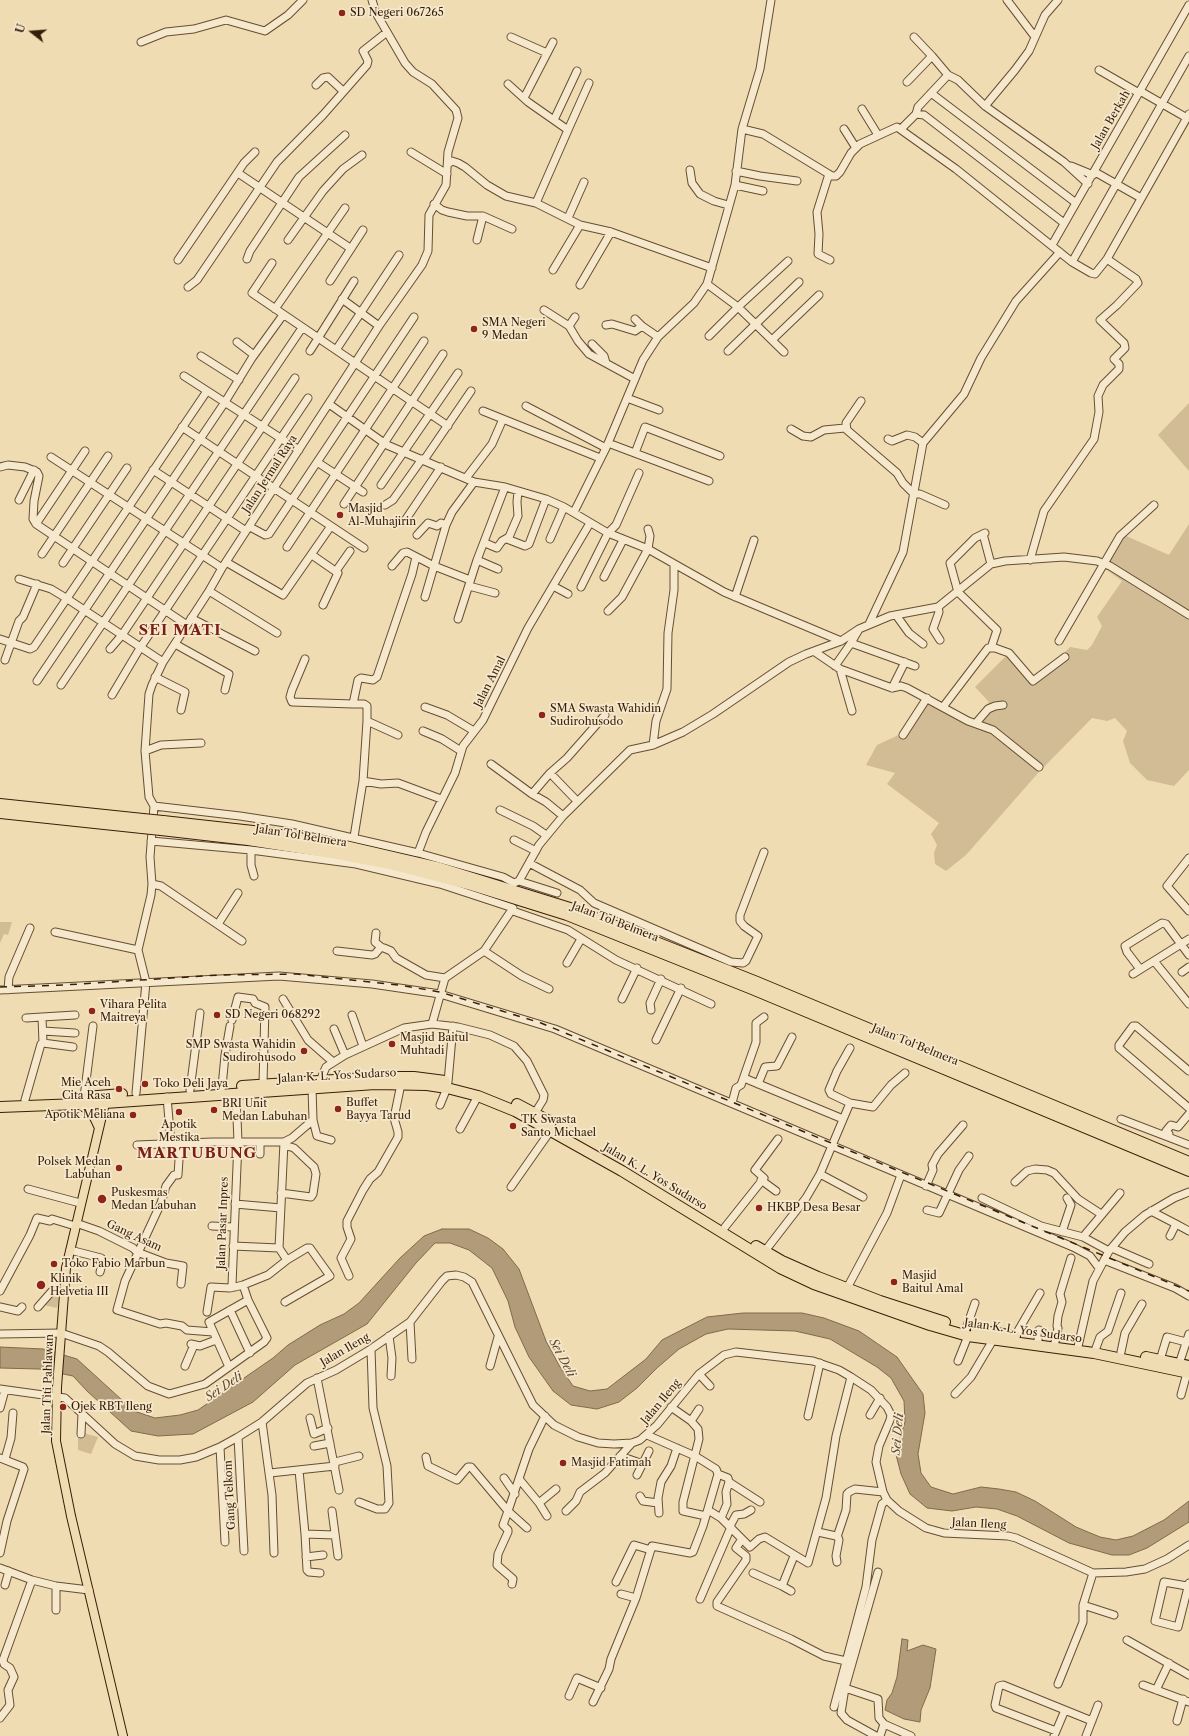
<!DOCTYPE html>
<html>
<head>
<meta charset="utf-8">
<style>
	body { margin:0 }
	#map { position:relative; width:1189px; height:1736px; overflow:hidden; background:#f0dcb2; font-family:"Libre Caslon Text",serif }
	canvas { display:block }
	.north { position:absolute; left:12px; top:12px; width:40px; height:40px; -webkit-text-stroke:3px #f5e8cd; paint-order:stroke; rotate:287deg; font-size:11px; font-weight:700; line-height:16px; text-align:center; color:#381e08 }
	.north::after { content:''; display:block; margin:auto; width:14px; height:18px; background:#381e08; clip-path:polygon(50% 0,100% 100%,50% 72%,0 100%) }
</style>
</head>
<body>
<div id="map">
<canvas width="1189" height="1736"></canvas>
<div class="north">U</div>
</div>
<script>
const ctx = document.querySelector('canvas').getContext('2d');
ctx.lineJoin = 'round';
function fill(path, color) { ctx.fillStyle = color; ctx.fill(path, 'evenodd'); }
const toPath = rows => new Path2D(rows.map(r => 'M' + r).join(''));
function strokePath(path, color, width, dash) { ctx.strokeStyle = color; ctx.lineWidth = width; ctx.lineCap = dash ? 'butt' : 'round'; ctx.setLineDash(dash || []); ctx.stroke(path); }
function label(font, color, halo, rows, align = 'center') {
  ctx.font = font + ' "Libre Caslon Text",serif'; ctx.lineWidth = 3.5; ctx.setLineDash([]); ctx.textBaseline = 'middle'; ctx.strokeStyle = halo; ctx.fillStyle = color; for (const [text, x, y, turn = 0] of rows) {
    ctx.save(); ctx.translate(x, y); ctx.rotate((+turn || 0) * Math.PI / 180); ctx.textAlign = isNaN(turn) ? turn : align; if (halo) ctx.strokeText(text, 0, 0); ctx.fillText(text, 0, 0); ctx.restore();
  }
}
fill(toPath([
	[1189,403,1189,471,1158,435],
	[1189,524,1189,770,1174,786,1147,780,1130,763,1123,741,1127,731,1115,718,1107,721,1092,718,1039,772,966,855,946,871,935,864,934,853,937,845,931,834,939,823,887,784,895,773,866,765,877,745,903,733,928,701,973,722,989,702,975,687,1007,655,1033,685,1067,657,1064,653,1070,647,1087,650,1092,645,1102,626,1097,617,1122,581,1104,568,1124,535,1169,555],
	[0,922,12,922,8,935,4,934,0,943],
	[50,1294,59,1298,57,1308,44,1305],
	[83,1433,98,1437,91,1454,78,1450,78,1435]
]), '#d1bc95');
const water = toPath([
	[442,1229,469,1229,488,1238,503,1249,519,1269,546,1341,560,1367,573,1386,590,1391,607,1389,646,1359,662,1340,707,1317,743,1313,802,1313,824,1318,859,1331,897,1357,911,1377,923,1394,925,1413,918,1454,921,1473,931,1487,953,1494,981,1487,999,1489,1016,1492,1035,1501,1076,1527,1100,1537,1116,1540,1133,1536,1164,1520,1189,1501,1189,1522,1147,1548,1129,1555,1112,1555,1069,1543,1017,1516,997,1509,976,1507,952,1511,927,1508,910,1494,901,1474,895,1451,905,1422,904,1401,891,1378,877,1367,830,1339,795,1331,728,1329,706,1334,679,1349,657,1368,637,1388,619,1402,597,1409,571,1405,553,1391,529,1357,515,1327,508,1301,492,1268,469,1250,450,1243,435,1243,416,1263,367,1324,295,1365,253,1402,193,1434,158,1436,131,1431,87,1391,73,1376,39,1369,0,1368,0,1347,43,1349,77,1359,134,1411,155,1418,180,1415,198,1410,273,1358,288,1345,320,1325,344,1314,359,1303,400,1258,424,1236,442,1229],
	[902,1639,908,1640,907,1651,923,1645,936,1649,930,1688,921,1710,920,1722,904,1719,885,1710,887,1700,892,1693,897,1677,902,1639]
]);
fill(water, '#b19b78');
strokePath(water, '#81694b', 1);
const minor = toPath([
	[1007,0,1035,37],
	[511,37,547,53],
	[914,37,932,56],
	[141,42,166,32,194,29,226,20,265,31,288,15,303,0],
	[1099,70,1139,93],
	[907,82,932,56,948,75,958,80,985,106,1064,162,1088,184],
	[508,84,528,102,568,130,536,203],
	[316,85,323,78,328,77,343,91],
	[1140,91,1187,118],
	[931,93,1076,203],
	[524,98,553,42],
	[985,106,1015,70,1029,51,1045,15,1058,0],
	[862,109,878,135],
	[916,114,918,107,948,75],
	[554,120,577,71],
	[742,129,763,134,832,176,836,176,840,172,851,153,860,144,897,127,956,169,1072,262,1091,273,1095,274,1107,259,1189,114],
	[844,129,856,148],
	[901,129,916,114,924,115,1064,223],
	[568,130,589,83],
	[411,152,447,174],
	[448,164,452,161,458,163,465,167,487,185,506,196,536,203,580,225,611,232,712,268],
	[1071,166,1093,175],
	[690,170,692,183,700,194,714,201,728,205],
	[736,171,760,176,797,181],
	[1095,172,1141,198],
	[238,173,350,248],
	[829,174,817,212,819,234,818,254,830,260],
	[735,185,763,191],
	[434,204,442,210,448,212,467,216,483,216,512,229],
	[568,218,584,182],
	[288,240,323,191,343,169,362,155],
	[477,240,483,216],
	[1052,245,1189,5],
	[247,259,250,251,299,177,345,135],
	[178,260,244,163,255,152],
	[1072,262,1189,56],
	[272,263,252,293,448,426],
	[553,270,580,225],
	[330,281,363,230],
	[707,284,738,307,788,261],
	[580,285,611,232],
	[188,287,197,280,277,162,323,115,367,65,368,61,363,51,387,32],
	[342,299,379,326],
	[275,309,345,208],
	[544,310,569,326],
	[575,317,569,326,578,341,589,354,635,379],
	[635,319,642,326],
	[606,325,612,324,635,331,642,326,658,337],
	[709,336,738,307,784,352],
	[772,340,819,295],
	[237,342,254,355],
	[592,344,604,356,606,363],
	[336,350,399,255],
	[310,351,354,281],
	[728,351,799,282],
	[201,356,239,380],
	[184,376,299,450],
	[627,398,659,410],
	[861,401,846,423,847,430,897,473,903,483,914,494,920,494,945,505],
	[329,404,387,445,474,482,505,487,546,499,564,507,608,533,648,549,724,592,841,641],
	[526,406,606,448],
	[483,411,600,458],
	[182,427,364,548],
	[791,429,803,436,811,437,824,430,845,428],
	[888,439,892,441,907,435,915,437,923,443],
	[608,443,709,481],
	[635,453,645,427,720,456],
	[51,457,222,568],
	[424,460,471,391],
	[317,462,363,492],
	[0,467,8,465,25,467,37,472,39,476,34,501,33,519,36,524,187,625],
	[153,470,246,531],
	[466,478,492,444,503,419],
	[381,485,458,373],
	[19,500,34,470],
	[344,504,443,354],
	[385,505,393,500,422,459],
	[574,512,606,448,643,360,658,337,694,303,707,284,735,185,742,129,760,69,771,0],
	[404,522,441,467],
	[36,524,85,451],
	[250,527,265,535,269,534,414,317],
	[985,533,975,538,950,563,958,592,997,630,991,648],
	[983,534,991,564],
	[417,535,428,523,437,526,441,523,446,525],
	[507,539,525,546,529,544,546,499],
	[550,539,564,507],
	[485,543,497,548,502,541,509,537,518,516,517,502,518,491],
	[287,547,424,341],
	[42,554,108,456],
	[312,555,338,573,323,605],
	[477,560,498,569],
	[1030,560,1044,511,1094,439,1099,412,1098,396,1103,385,1119,369,1119,364,1114,359,1125,348,1124,343,1100,320,1117,305,1138,283,1136,279,1107,259],
	[226,562,283,595,331,526],
	[63,563,127,468],
	[392,566,403,553,407,552,434,566,470,580],
	[336,571,350,551],
	[604,577,623,540],
	[19,579,51,589,66,598,163,662],
	[469,586,495,593],
	[553,586,568,594],
	[581,587,608,533,616,525,639,473],
	[209,591,277,633],
	[425,597,446,525,452,512,474,482],
	[735,597,754,540],
	[938,607,939,612,933,629,940,640],
	[608,611,622,597,648,549,650,536,648,529],
	[896,615,909,633,923,644],
	[191,618,255,651],
	[458,619,477,560,505,487],
	[869,624,903,552,923,443,964,394,981,358,1016,301,1060,252],
	[858,631,851,643,915,666],
	[0,639,30,649,34,647,207,391],
	[1059,641,1120,536,1154,505],
	[175,644,229,674,225,690],
	[110,649,122,635,295,378],
	[815,652,840,669,892,688,901,686,907,688,968,721,993,730,1039,767],
	[305,659,292,690,290,697,292,702,353,704,358,680,361,678,373,680,377,677,412,574,416,557],
	[5,660,19,621,23,617,37,584],
	[835,666,851,643],
	[840,669,852,711],
	[155,677,185,692,181,710],
	[37,681,225,402,252,358,283,315],
	[61,685,302,328],
	[892,688,905,662],
	[112,695,140,648,308,398],
	[353,704,364,704,367,706,367,721],
	[425,707,447,715,474,731],
	[943,707,988,648,995,648,1009,653,1033,681,1065,657],
	[976,723,988,709,995,706,1003,705],
	[423,731,442,739,461,751],
	[903,735,927,698],
	[653,745,656,721,667,689,668,633,674,590,674,565],
	[145,751,161,745,201,743],
	[491,764,532,794,546,802,563,816],
	[550,773,577,801],
	[363,781,381,784,398,783,441,799],
	[532,794,550,773,567,758,605,715],
	[154,806,240,816,292,824,418,853,503,877,514,883,519,881,539,845,563,816,630,750,653,745,683,732,713,714,789,662,806,654,841,641,859,629,890,616,938,607,991,564,1005,561,1064,557,1097,561,1110,566,1189,615],
	[500,810,533,826,546,835],
	[354,837,363,781,367,721,398,735],
	[514,840,536,851],
	[151,841,251,850,356,864,440,884,513,908,484,951,445,978,432,1024,404,1028,345,1055,326,1067,320,1081],
	[251,850,251,865,254,876],
	[418,853,426,832,455,773,463,746,483,720,528,628,590,523],
	[1189,858,1167,886,1189,911],
	[529,863,580,890,594,903,731,962,743,963,746,961,758,936,744,926,740,921,740,915,764,852],
	[519,881,557,893],
	[152,884,161,886,242,941],
	[513,911,568,930,616,960,711,1004],
	[218,924,238,893],
	[55,932,138,950],
	[376,933,375,942,381,947],
	[337,951,372,955,375,954,381,947,384,948,391,951,396,958,426,975,445,978],
	[484,951,522,976,549,989],
	[1154,961,1189,1004],
	[567,963,581,939],
	[1140,969,1127,952,1125,946,1162,923,1166,924,1189,955],
	[1182,972,1189,967],
	[1133,974,1189,939],
	[0,990,279,976,372,984,440,994,555,1029,1073,1247,1090,1256,1099,1268],
	[8,990,9,977,30,928],
	[283,999,308,1040,333,1062],
	[622,999,637,968],
	[651,1010,650,1003,661,979],
	[352,1015,363,1046],
	[26,1018,42,1017],
	[232,1020,238,997,253,999,255,1003,265,1007,263,1084],
	[432,1024,458,1027,490,1035,514,1046,527,1061,544,1095,543,1100,535,1113],
	[334,1029,345,1055],
	[43,1031,75,1033],
	[656,1040,681,988],
	[43,1043,73,1047],
	[850,1048,837,1071,829,1090,831,1094,850,1103,873,1107,891,1085,905,1073],
	[1189,1071,1136,1026,1133,1026,1119,1045,1119,1048,1189,1108],
	[744,1078,843,1119],
	[448,1082,453,1026],
	[758,1084,765,1067,777,1066,792,1037],
	[222,1087,225,1055,230,1026],
	[190,1090,200,1013],
	[136,1093,146,982,138,950,151,895,152,884,150,857,154,806,149,797,145,751,149,694,152,685,163,662,209,591,222,568,379,326,422,265,428,251,429,215,446,185,448,152,458,118,456,110,432,84,413,72,405,63,376,13,372,0],
	[84,1097,93,1026],
	[167,1097,171,1144],
	[25,1100,41,1044,43,1043,42,1017,75,1015],
	[732,1103,736,1088,741,1085,756,1042,756,1023,764,1017],
	[440,1105,447,1088],
	[1121,1119,1189,1145],
	[313,1120,317,1136,331,1140],
	[460,1129,478,1096],
	[1168,1137,1169,1134,1166,1131,1171,1125,1178,1127,1189,1114],
	[284,1142,279,1248,287,1260,307,1248,310,1248,330,1276,285,1302],
	[180,1144,178,1175,174,1175,166,1186,161,1203,125,1281,117,1310,160,1324,166,1323,182,1326,187,1330,213,1332],
	[137,1145,212,1142,284,1142,292,1138,313,1120,312,1088],
	[260,1154,260,1142],
	[820,1174,863,1197],
	[761,1180,776,1191],
	[1015,1182,1027,1171,1035,1169,1047,1170,1054,1173,1078,1199,1101,1214],
	[926,1186,933,1170,932,1165,938,1154,963,1125],
	[511,1187,551,1130],
	[28,1189,80,1203],
	[281,1193,311,1197,313,1194,316,1174,314,1167,294,1148,284,1145],
	[982,1198,1041,1226,1083,1237,1109,1251],
	[235,1204,281,1208],
	[927,1210,939,1213,959,1170,969,1156],
	[1151,1211,1176,1224,1170,1236],
	[76,1223,99,1231,133,1248,137,1252,166,1263,183,1266,181,1284],
	[1176,1224,1189,1231],
	[212,1226,233,1227],
	[725,1227,764,1178,755,1170,778,1139],
	[1062,1232,1071,1205,1067,1198],
	[1083,1237,1120,1193],
	[233,1246,279,1248],
	[1112,1248,1149,1264],
	[70,1250,101,1258,103,1260,100,1272],
	[765,1251,806,1198,820,1174,850,1103],
	[1104,1260,1175,1288,1189,1296],
	[349,1276,341,1258,351,1239,347,1227,347,1221,363,1190,370,1179,378,1172,398,1137,398,1132,394,1118,401,1084],
	[243,1285,268,1275,287,1260],
	[0,1291,30,1235,37,1218,50,1221,52,1219,75,1226],
	[845,1292,887,1213,901,1175],
	[0,1307,18,1311,22,1307],
	[38,1307,52,1291,63,1292],
	[230,1310,250,1353],
	[207,1312,211,1287,230,1288,234,1287],
	[410,1322,412,1359],
	[966,1329,975,1303],
	[0,1334,61,1333,99,1346,108,1352,148,1386,169,1394,205,1384,264,1342,267,1338,248,1300,243,1285,235,1287,232,1285,238,1142,236,1093],
	[389,1336,392,1358,391,1376],
	[1015,1336,1040,1293],
	[1038,1340,1039,1330],
	[1055,1342,1058,1328,1057,1326,1058,1316,1062,1302,1060,1294,1071,1258],
	[191,1344,200,1346,216,1340],
	[1096,1348,1100,1337,1108,1331,1121,1293],
	[1077,1351,1093,1281,1109,1251,1125,1232,1145,1215,1174,1198,1189,1192],
	[1121,1352,1125,1333,1142,1304],
	[1160,1360,1167,1337,1186,1342],
	[958,1361,968,1336],
	[1179,1364,1189,1334],
	[185,1366,194,1345],
	[490,1366,498,1337],
	[229,1367,209,1322,248,1300],
	[699,1374,710,1386],
	[317,1378,339,1490],
	[0,1389,65,1398,115,1444,135,1456,159,1460,180,1460,196,1457,220,1447,238,1437,262,1422,307,1383,336,1370,371,1349,410,1322,442,1281,447,1276,456,1275,464,1277,472,1282,533,1405,554,1425,578,1437,598,1443,614,1444,632,1443,640,1440,657,1425,699,1374,724,1355,736,1352,813,1361,839,1370,851,1377,871,1390,887,1407,891,1415,890,1420,879,1446,876,1462,883,1492,887,1500,899,1511,926,1528,944,1533,1008,1536,1016,1538,1093,1573,1126,1572,1145,1569,1167,1559,1189,1545],
	[955,1394,971,1377,993,1340],
	[1181,1395,1187,1373],
	[671,1407,691,1421,699,1409],
	[0,1408,5,1390],
	[870,1415,880,1398],
	[808,1416,820,1363],
	[310,1418,314,1434,328,1428],
	[691,1421,698,1429,699,1439,683,1502,683,1511,706,1516],
	[262,1422,272,1495,274,1553],
	[81,1434,82,1414],
	[238,1437,244,1551],
	[314,1446,330,1443],
	[220,1447,225,1542],
	[620,1456,643,1464],
	[426,1457,428,1466,457,1480,468,1467,471,1467,508,1511,529,1449,545,1416],
	[0,1458,23,1467,24,1469,7,1521,0,1553],
	[5,1459,11,1438,13,1413],
	[335,1462,359,1456],
	[299,1470,305,1534,307,1570,309,1572,320,1573],
	[270,1473,335,1466],
	[718,1474,728,1478,729,1482,760,1502],
	[637,1475,649,1451],
	[504,1478,515,1494],
	[520,1480,539,1503,556,1489],
	[640,1496,643,1501,658,1503],
	[359,1502,377,1509,385,1509,389,1503,387,1466,373,1408,371,1349],
	[539,1503,547,1516],
	[708,1510,721,1518,750,1547,759,1539,765,1537,808,1563,826,1498,836,1436,851,1377],
	[332,1511,338,1556],
	[566,1511,576,1501,580,1492,605,1473,632,1443],
	[659,1513,658,1498,661,1482,671,1466,677,1448],
	[721,1518,727,1504,726,1492,729,1482],
	[730,1526,736,1515,744,1514,751,1510],
	[818,1532,836,1536,838,1534,846,1510,847,1494,849,1492,855,1489,883,1492],
	[305,1534,335,1535],
	[742,1539,736,1548,746,1556,746,1560,717,1602,717,1606,791,1639,824,1656,846,1661],
	[306,1557,323,1555],
	[837,1562,836,1556,839,1540,837,1535],
	[0,1568,32,1580,56,1586,89,1590],
	[753,1573,782,1586],
	[616,1582,634,1545,651,1550],
	[512,1584,513,1579,497,1565,498,1554,508,1532,508,1530,503,1525,508,1511,527,1528],
	[5,1585,9,1571],
	[1187,1586,1164,1582,1155,1621,1178,1627,1189,1583],
	[791,1591,782,1586,794,1556],
	[621,1594,636,1598],
	[700,1599,731,1527],
	[1083,1605,1114,1615],
	[56,1610,56,1586],
	[1127,1640,1189,1675],
	[1058,1684,1083,1622,1083,1605,1093,1573],
	[1143,1685,1189,1702],
	[845,1688,878,1699,879,1718,884,1724,911,1736],
	[1156,1690,1169,1663],
	[569,1696,577,1678,601,1688],
	[593,1702,609,1669,611,1659,636,1598,652,1546,690,1553,693,1552,703,1526,718,1474,716,1469,695,1456,647,1435],
	[834,1707,866,1587,872,1540,882,1504,887,1500],
	[0,1718,10,1705,8,1690,14,1677,10,1668,4,1664,3,1660,32,1580],
	[1177,1721,1183,1699],
	[1056,1731,996,1708,995,1705,999,1686,1003,1685,1092,1721],
	[876,1736,847,1720,841,1713,845,1688,878,1572],
	[880,1736,884,1724],
	[1054,1736,1065,1710],
	[1086,1736,1098,1705]
]);
const major = toPath([
	[105,1103,66,1268,57,1387,56,1441,71,1516,123,1736],
	[79,1105,91,1111,99,1128]
]);
const highway = toPath([
	[0,804,143,819],
	[0,813,142,828],
	[163,821,262,832,342,845,437,867,570,908,757,982,1189,1162],
	[161,830,248,840,338,854,390,864,471,885,567,915,752,989,1189,1171],
	[242,1086,381,1077,414,1077,445,1081],
	[86,1097,122,1094],
	[517,1104,551,1122],
	[0,1107,105,1103,375,1084,427,1085,447,1088,478,1096,515,1111,622,1171,780,1268,814,1284,930,1325,968,1336,1094,1353,1189,1373],
	[756,1246,782,1261,818,1277,880,1301,945,1322],
	[976,1330,1015,1336],
	[1146,1357,1189,1366]
]);
strokePath(minor, '#664e32', 9);
strokePath(major, '#381e08', 10);
strokePath(highway, '#381e08', 12);
strokePath(minor, '#f5e8cd', 7);
strokePath(major, '#f0dcb2', 8);
strokePath(highway, '#f0dcb2', 10);
strokePath(toPath([
	[0,987,64,985,219,975,297,974,399,985,440,992,541,1023,1189,1291]
]), '#381e08', 1.5, [7, 7]);
const highwayBridge = toPath([
	[143,819,163,821],
	[142,828,161,830]
]);
strokePath(highwayBridge, '#381e08', 12, []);
strokePath(highwayBridge, '#f0dcb2', 10);
for (const [x, y, r, color] of [
	[342,13,4,"#8f2418"],
	[474,329,4,"#8f2418"],
	[340,515,4,"#8f2418"],
	[542,715,4,"#8f2418"],
	[92,1011,4,"#8f2418"],
	[217,1015,4,"#8f2418"],
	[392,1044,4,"#8f2418"],
	[304,1051,4,"#8f2418"],
	[145,1084,4,"#8f2418"],
	[119,1089,4,"#8f2418"],
	[338,1109,4,"#8f2418"],
	[214,1110,4,"#8f2418"],
	[179,1112,4,"#8f2418"],
	[133,1115,4,"#8f2418"],
	[513,1126,4,"#8f2418"],
	[119,1168,4,"#8f2418"],
	[102,1199,5,"#8f2418"],
	[759,1208,4,"#8f2418"],
	[54,1264,4,"#8f2418"],
	[894,1282,4,"#8f2418"],
	[41,1285,5,"#8f2418"],
	[63,1407,4,"#8f2418"],
	[563,1463,4,"#8f2418"]
]) { const dot = new Path2D(); dot.arc(x, y, r, 0, 2 * Math.PI); ctx.fillStyle = color; ctx.fill(dot); strokePath(dot, '#f5e8cd', 1.5); }
label('11px', '#381e08', '#f5e8cd', [
	["SD Negeri 067265",350,13],
	["SMA Negeri",482,323],
	["9 Medan",482,336],
	["Masjid",348,509],
	["Al-Muhajirin",348,522],
	["SMA Swasta Wahidin",550,709],
	["Sudirohusodo",550,722],
	["Vihara Pelita",100,1005],
	["Maitreya",100,1018],
	["SD Negeri 068292",225,1015],
	["Masjid Baitul",400,1038],
	["Muhtadi",400,1051],
	["SMP Swasta Wahidin",296,1045,"right"],
	["Sudirohusodo",296,1058,"right"],
	["Mie Aceh",111,1083,"right"],
	["Cita Rasa",111,1096,"right"],
	["Toko Deli Jaya",153,1084],
	["Buffet",346,1103],
	["Bayya Tarud",346,1116],
	["BRI Unit",222,1104],
	["Medan Labuhan",222,1117],
	["Apotik Meliana",125,1115,"right"],
	["TK Swasta",521,1120],
	["Santo Michael",521,1133],
	["Apotik",179,1125,"center"],
	["Mestika",179,1138,"center"],
	["Polsek Medan",111,1162,"right"],
	["Labuhan",111,1175,"right"],
	["Puskesmas",111,1193],
	["Medan Labuhan",111,1206],
	["HKBP Desa Besar",767,1208],
	["Toko Fabio Marbun",62,1264],
	["Masjid",902,1276],
	["Baitul Amal",902,1289],
	["Klinik",50,1279],
	["Helvetia III",50,1292],
	["Ojek RBT Ileng",71,1407],
	["Masjid Fatimah",571,1463]
], 'left');
label('11px', '#381e08', '#f5e8cd', [
	["Jalan Berkah",1111,120,-60],
	["Jalan Jermal Raya",270,474,-57],
	["Jalan Amal",490,682,-63],
	["Jalan Tol Belmera",301,836,9],
	["Jalan Tol Belmera",615,922,21],
	["Jalan Tol Belmera",915,1045,22],
	["Jalan K. L. Yos Sudarso",337,1076,-3],
	["Jalan K. L. Yos Sudarso",655,1177,31],
	["Jalan Pasar Inpres",223,1223,-88],
	["Gang Asam",134,1236,25],
	["Jalan K. L. Yos Sudarso",1023,1331,8],
	["Jalan Ileng",345,1350,-30],
	["Jalan Titi Pahlawan",48,1384,-88],
	["Jalan Ileng",661,1402,-50],
	["Gang Telkom",230,1495,-93],
	["Jalan Ileng",979,1524,3]
]);
label('italic 12px', '#624a2f', '#f5e8cd', [
	["Sei Deli",562,1358,62],
	["Sei Deli",224,1387,-34],
	["Sei Deli",898,1434,-85]
]);
ctx.letterSpacing = '1px';
label('bold 15px', '#7a1f14', '#f5e8cd', [
	["SEI MATI",180,631],
	["MARTUBUNG",197,1154]
]);
ctx.letterSpacing = '0px';
</script>
</body>
</html>
